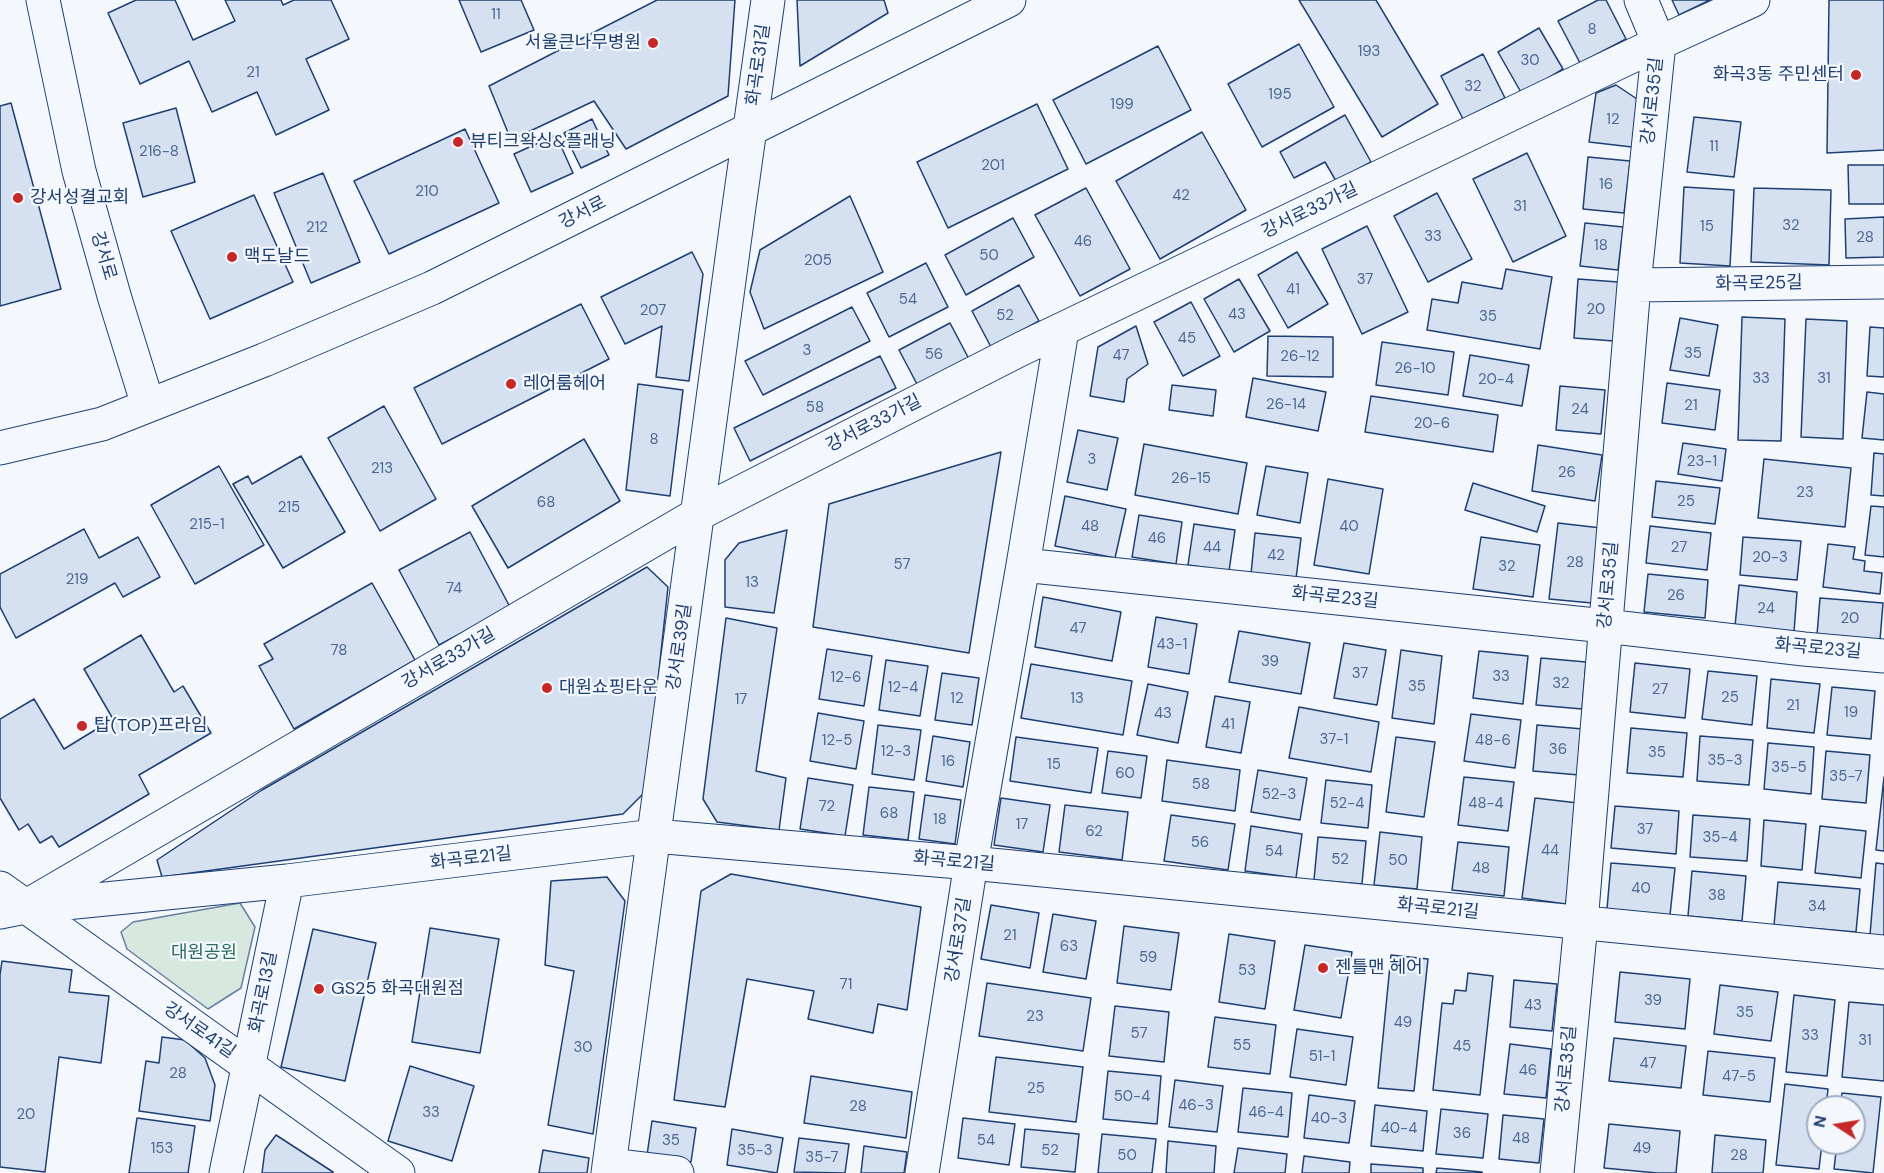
<!DOCTYPE html>
<html>
<head>
<meta charset="utf-8">
<style>
	body { margin:0 }
	#map { position:relative; width:1884px; height:1173px; overflow:hidden; background:#f4f7fb; font-family:"DM Sans",sans-serif }
	canvas { display:block }
	.north { position:absolute; left:1806px; top:1095px; width:60px; height:60px; box-sizing:border-box; background:#f4f7fb; border:2px solid #9eadc5; border-radius:50%; rotate:282deg; font-size:16px; font-weight:700; line-height:24px; text-align:center; color:#1d3f73 }
	.north::after { content:''; display:block; margin:auto; width:21px; height:27px; background:#c62828; clip-path:polygon(50% 0,100% 100%,50% 72%,0 100%) }
</style>
</head>
<body>
<div id="map">
<canvas width="1884" height="1173"></canvas>
<div class="north">N</div>
</div>
<script>
const ctx = document.querySelector('canvas').getContext('2d');
ctx.lineJoin = 'round';
function fill(path, color) { ctx.fillStyle = color; ctx.fill(path, 'evenodd'); }
const toPath = rows => new Path2D(rows.map(r => 'M' + r).join(''));
function strokePath(path, color, width, dash) { ctx.strokeStyle = color; ctx.lineWidth = width; ctx.lineCap = dash ? 'butt' : 'round'; ctx.setLineDash(dash || []); ctx.stroke(path); }
function label(font, color, halo, rows, align = 'center') {
  ctx.font = font + ' "DM Sans","Noto Sans KR",sans-serif'; ctx.lineWidth = 4.5; ctx.setLineDash([]); ctx.textBaseline = 'middle'; ctx.strokeStyle = halo; ctx.fillStyle = color; for (const [text, x, y, turn = 0] of rows) {
    ctx.save(); ctx.translate(x, y); ctx.rotate((+turn || 0) * Math.PI / 180); ctx.textAlign = isNaN(turn) ? turn : align; if (halo) ctx.strokeText(text, 0, 0); ctx.fillText(text, 0, 0); ctx.restore();
  }
}
const green = toPath([
	[240,903,255,927,241,988,208,1009,127,949,121,932,133,922,240,903]
]);
fill(green, '#d7e8df');
strokePath(green, '#687fa3', 1.5);
const building = toPath([
	[136,0,175,0,193,40,235,21,225,0,281,0,283,5,294,0,331,0,349,39,306,59,329,110,276,135,257,92,212,112,189,61,140,84,108,13,136,0],
	[459,0,521,0,534,30,481,52,459,0],
	[657,0,735,0,728,96,626,149,594,101,511,140,489,86,657,0],
	[797,0,884,0,888,13,800,66,797,0],
	[1299,0,1376,0,1438,104,1382,137,1299,0],
	[1598,0,1606,0,1626,39,1580,63,1558,21,1598,0],
	[1672,0,1710,0,1679,15,1672,0],
	[1829,0,1884,0,1884,150,1827,153,1829,0],
	[1539,28,1563,69,1522,94,1498,52,1539,28],
	[1299,44,1334,107,1262,147,1228,84,1299,44],
	[1158,46,1191,110,1086,164,1053,100,1158,46],
	[1483,54,1505,98,1463,119,1441,76,1483,54],
	[1616,85,1637,99,1632,147,1589,142,1596,93,1616,85],
	[11,103,61,289,0,306,0,106,11,103],
	[1037,104,1068,169,948,228,917,162,1037,104],
	[176,108,195,182,143,197,123,123,176,108],
	[1345,115,1371,162,1336,181,1325,162,1294,178,1280,152,1345,115],
	[1694,117,1741,122,1734,177,1687,172,1694,117],
	[592,119,609,155,581,168,564,133,592,119],
	[465,129,499,203,389,254,354,181,465,129],
	[1202,132,1246,210,1160,259,1116,181,1202,132],
	[556,135,573,173,531,192,514,154,556,135],
	[1527,153,1566,236,1513,262,1473,179,1527,153],
	[1588,157,1630,161,1624,213,1583,209,1588,157],
	[1848,165,1884,165,1884,204,1849,204,1848,165],
	[323,173,360,262,311,283,274,193,323,173],
	[1684,187,1734,190,1730,266,1680,263,1684,187],
	[1086,188,1130,269,1080,296,1035,215,1086,188],
	[1754,188,1831,190,1829,265,1751,262,1754,188],
	[1437,193,1472,259,1428,282,1394,216,1437,193],
	[254,195,293,282,210,319,171,231,254,195],
	[850,196,883,272,764,329,750,292,760,250,850,196],
	[1884,217,1884,257,1846,258,1845,219,1884,217],
	[1013,218,1034,257,966,295,945,255,1013,218],
	[1585,223,1623,227,1618,270,1580,266,1585,223],
	[1367,226,1408,312,1362,334,1322,249,1367,226],
	[692,252,703,274,689,381,656,377,662,326,625,344,601,297,692,252],
	[1297,252,1328,304,1288,328,1258,275,1297,252],
	[926,263,948,307,889,337,867,293,926,263],
	[1506,269,1552,277,1540,349,1427,330,1432,299,1458,303,1462,282,1502,289,1506,269],
	[1239,279,1270,331,1234,352,1204,299,1239,279],
	[1578,279,1618,282,1614,341,1574,338,1578,279],
	[1019,285,1039,321,991,347,972,311,1019,285],
	[1191,302,1220,356,1183,376,1154,322,1191,302],
	[581,304,609,359,442,444,414,388,581,304],
	[852,307,870,341,763,395,745,361,852,307],
	[1742,317,1785,319,1781,441,1738,440,1742,317],
	[1680,318,1718,325,1709,376,1670,370,1680,318],
	[1806,319,1847,321,1843,439,1801,437,1806,319],
	[950,323,969,359,918,386,899,350,950,323],
	[1136,326,1148,364,1127,379,1124,402,1090,396,1098,347,1136,326],
	[1870,327,1884,328,1884,377,1867,376,1870,327],
	[1268,336,1333,337,1333,377,1267,376,1268,336],
	[1382,342,1454,352,1448,395,1376,385,1382,342],
	[1470,355,1529,365,1522,406,1463,396,1470,355],
	[880,356,896,388,750,461,734,428,880,356],
	[1253,378,1326,392,1318,431,1246,417,1253,378],
	[1667,383,1720,390,1715,430,1662,423,1667,383],
	[638,384,683,390,670,496,626,490,638,384],
	[1172,385,1216,390,1213,416,1169,410,1172,385],
	[1560,386,1605,390,1601,434,1556,430,1560,386],
	[1867,392,1884,394,1884,440,1862,438,1867,392],
	[1371,396,1498,415,1493,452,1365,432,1371,396],
	[384,406,436,499,380,531,328,438,384,406],
	[1078,430,1118,438,1107,490,1067,482,1078,430],
	[584,439,620,501,508,568,472,506,584,439],
	[1683,443,1726,449,1722,481,1678,474,1683,443],
	[1144,444,1247,463,1238,514,1135,495,1144,444],
	[1538,445,1602,455,1595,501,1532,491,1538,445],
	[1001,452,969,653,813,627,829,504,1001,452],
	[1874,453,1884,454,1884,496,1871,495,1874,453],
	[301,456,345,532,283,568,233,484,248,476,252,484,301,456],
	[1764,459,1851,468,1845,527,1758,518,1764,459],
	[219,466,264,545,195,584,151,505,219,466],
	[1266,466,1308,473,1300,523,1257,515,1266,466],
	[1328,479,1383,489,1369,574,1314,565,1328,479],
	[1656,481,1720,488,1715,524,1652,517,1656,481],
	[1473,483,1545,506,1537,532,1465,510,1473,483],
	[1065,496,1126,509,1115,558,1055,546,1065,496],
	[1871,506,1884,507,1884,557,1865,555,1871,506],
	[1139,515,1182,522,1176,564,1132,557,1139,515],
	[1558,523,1601,528,1592,603,1549,599,1558,523],
	[1194,524,1235,530,1229,571,1188,565,1194,524],
	[1650,526,1711,533,1707,570,1646,563,1650,526],
	[84,529,99,558,138,537,160,577,123,597,115,583,16,638,0,607,0,574,84,529],
	[787,530,774,613,725,607,725,560,739,543,787,530],
	[470,532,510,607,439,645,399,570,470,532],
	[1255,533,1301,538,1296,579,1251,574,1255,533],
	[1481,537,1540,545,1533,597,1473,589,1481,537],
	[1743,537,1801,541,1797,580,1740,575,1743,537],
	[1828,544,1855,547,1853,559,1865,561,1864,571,1882,573,1880,594,1823,587,1828,544],
	[647,567,668,587,646,791,623,814,162,877,157,860,262,790,647,567],
	[1648,574,1708,580,1705,618,1644,612,1648,574],
	[372,583,415,660,294,729,259,666,273,659,264,644,372,583],
	[1739,585,1797,592,1794,632,1735,626,1739,585],
	[1043,597,1121,612,1112,661,1035,647,1043,597],
	[1820,598,1883,603,1880,640,1817,635,1820,598],
	[1156,617,1197,624,1189,674,1148,667,1156,617],
	[726,618,777,628,756,771,786,778,779,830,717,822,703,799,726,618],
	[1239,631,1310,643,1301,694,1229,682,1239,631],
	[141,635,174,692,183,686,211,733,139,775,149,794,59,847,52,836,40,843,28,824,19,830,0,798,0,719,34,699,64,749,113,719,84,669,141,635],
	[1344,643,1386,650,1377,705,1334,698,1344,643],
	[827,649,872,656,864,706,819,699,827,649],
	[1401,650,1442,656,1434,724,1392,718,1401,650],
	[1479,651,1528,656,1523,704,1473,698,1479,651],
	[1541,658,1586,662,1582,709,1536,705,1541,658],
	[886,660,928,666,920,716,879,710,886,660],
	[1635,663,1690,669,1685,718,1630,712,1635,663],
	[1031,664,1132,681,1123,735,1021,718,1031,664],
	[1708,671,1757,676,1752,725,1702,719,1708,671],
	[942,673,979,678,972,725,935,720,942,673],
	[1771,679,1820,684,1814,733,1767,728,1771,679],
	[1148,684,1188,692,1178,743,1137,735,1148,684],
	[1832,687,1875,691,1871,739,1827,735,1832,687],
	[1215,696,1250,702,1241,753,1206,747,1215,696],
	[1299,707,1379,722,1371,772,1289,758,1299,707],
	[818,713,864,721,856,769,810,761,818,713],
	[1471,714,1521,720,1515,768,1464,761,1471,714],
	[878,725,921,730,914,780,872,774,878,725],
	[1537,725,1583,729,1579,775,1533,771,1537,725],
	[1631,728,1687,733,1683,777,1627,773,1631,728],
	[933,736,970,742,963,787,926,781,933,736],
	[1700,736,1753,740,1749,785,1697,781,1700,736],
	[1016,737,1098,748,1091,793,1010,781,1016,737],
	[1396,737,1435,742,1424,817,1386,812,1396,737],
	[1768,743,1814,747,1811,794,1764,789,1768,743],
	[1108,751,1147,756,1141,798,1102,793,1108,751],
	[1826,751,1870,755,1866,803,1822,799,1826,751],
	[1167,760,1240,770,1235,811,1162,801,1167,760],
	[1258,770,1307,778,1300,820,1251,812,1258,770],
	[1464,777,1514,782,1508,831,1458,825,1464,777],
	[1884,777,1884,851,1876,850,1884,777],
	[808,778,853,785,845,836,800,829,808,778],
	[1326,780,1372,785,1368,828,1321,823,1326,780],
	[869,787,914,792,908,840,863,835,869,787],
	[925,795,961,800,955,844,919,839,925,795],
	[1001,798,1050,805,1043,852,994,845,1001,798],
	[1535,798,1578,803,1566,904,1522,898,1535,798],
	[1065,805,1128,812,1122,860,1059,852,1065,805],
	[1615,806,1679,811,1676,854,1611,848,1615,806],
	[1171,815,1235,824,1228,870,1164,861,1171,815],
	[1693,815,1750,819,1747,861,1690,857,1693,815],
	[1764,820,1806,824,1802,870,1761,866,1764,820],
	[1251,826,1302,834,1296,878,1245,871,1251,826],
	[1820,826,1866,831,1861,878,1815,873,1820,826],
	[1380,832,1422,837,1417,889,1374,885,1380,832],
	[1318,837,1366,841,1362,884,1314,880,1318,837],
	[1458,842,1509,847,1504,896,1452,890,1458,842],
	[1611,863,1675,868,1670,915,1607,909,1611,863],
	[1876,863,1884,864,1884,936,1870,935,1876,863],
	[1692,871,1746,876,1742,921,1688,916,1692,871],
	[731,874,921,907,907,1010,878,1004,873,1033,808,1019,814,991,747,979,725,1107,674,1100,701,891,731,874],
	[607,877,625,901,593,1134,548,1125,574,971,545,965,551,881,607,877],
	[1778,882,1860,889,1856,932,1774,925,1778,882],
	[991,905,1039,913,1030,968,981,959,991,905],
	[1053,914,1096,921,1086,979,1043,972,1053,914],
	[1124,926,1179,933,1171,990,1117,983,1124,926],
	[430,928,499,939,480,1053,412,1042,430,928],
	[313,929,376,943,345,1081,281,1067,313,929],
	[1229,934,1275,941,1265,1009,1219,1002,1229,934],
	[1305,945,1352,952,1341,1018,1294,1010,1305,945],
	[1391,955,1428,959,1414,1091,1378,1088,1391,955],
	[2,961,72,970,69,992,109,996,101,1063,59,1057,45,1172,0,1167,0,975,2,961],
	[1620,972,1690,979,1685,1029,1615,1022,1620,972],
	[1468,973,1493,976,1480,1095,1433,1090,1442,1003,1453,1004,1455,990,1466,991,1468,973],
	[1514,980,1557,984,1552,1031,1510,1027,1514,980],
	[987,983,1091,998,1083,1051,979,1036,987,983],
	[1720,985,1778,992,1771,1041,1714,1034,1720,985],
	[1794,995,1835,1000,1827,1076,1786,1072,1794,995],
	[1849,1002,1884,1005,1884,1081,1842,1077,1849,1002],
	[1115,1006,1169,1012,1164,1062,1109,1056,1115,1006],
	[1215,1017,1276,1025,1270,1074,1208,1067,1215,1017],
	[1297,1029,1353,1037,1346,1085,1290,1077,1297,1029],
	[162,1037,185,1040,205,1058,215,1085,210,1121,139,1111,146,1061,159,1063,162,1037],
	[1614,1038,1686,1046,1681,1088,1609,1081,1614,1038],
	[1510,1044,1551,1049,1546,1098,1504,1094,1510,1044],
	[1708,1051,1775,1058,1770,1102,1703,1095,1708,1051],
	[996,1057,1083,1067,1076,1122,989,1112,996,1057],
	[410,1066,474,1086,452,1161,388,1141,410,1066],
	[1108,1071,1161,1076,1157,1124,1103,1119,1108,1071],
	[811,1076,912,1092,906,1138,804,1123,811,1076],
	[1175,1080,1223,1086,1217,1132,1169,1127,1175,1080],
	[1785,1084,1828,1089,1826,1107,1818,1107,1818,1143,1822,1143,1819,1169,1776,1165,1785,1084],
	[1243,1088,1292,1093,1288,1137,1238,1132,1243,1088],
	[1842,1093,1881,1097,1873,1173,1834,1169,1837,1143,1854,1143,1854,1107,1840,1107,1842,1093],
	[1309,1095,1355,1101,1349,1143,1304,1138,1309,1095],
	[1375,1105,1427,1111,1423,1151,1371,1146,1375,1105],
	[1441,1109,1488,1114,1483,1158,1436,1154,1441,1109],
	[1503,1115,1544,1119,1539,1163,1499,1159,1503,1115],
	[137,1118,195,1126,188,1173,129,1173,137,1118],
	[963,1118,1015,1124,1009,1165,958,1158,963,1118],
	[652,1121,696,1128,691,1162,647,1155,652,1121],
	[1609,1124,1680,1131,1676,1173,1657,1173,1604,1168,1609,1124],
	[732,1129,783,1138,777,1173,727,1165,732,1129],
	[1025,1129,1079,1134,1075,1172,1021,1167,1025,1129],
	[1102,1134,1156,1139,1152,1173,1098,1173,1102,1134],
	[276,1135,333,1172,333,1173,262,1173,265,1150,276,1135],
	[1715,1135,1766,1140,1763,1173,1712,1173,1715,1135],
	[799,1138,849,1144,845,1173,794,1172,799,1138],
	[1168,1141,1216,1146,1214,1173,1166,1173,1168,1141],
	[864,1146,907,1152,904,1173,861,1173,864,1146],
	[1238,1148,1287,1154,1285,1173,1234,1173,1238,1148],
	[543,1150,589,1158,587,1173,539,1173,543,1150],
	[1304,1156,1350,1162,1349,1173,1302,1173,1304,1156],
	[1371,1164,1423,1168,1423,1173,1371,1173,1371,1164],
	[1437,1168,1482,1172,1482,1173,1436,1173,1437,1168]
]);
fill(building, '#d5e0f0');
strokePath(building, '#1d3f73', 1.5);
const minor = toPath([
	[43,0,79,171,115,299,148,405],
	[1634,285,1884,282],
	[1062,330,1023,565,1605,626,1804,649,1884,656],
	[0,888,398,1173],
	[25,907,698,514,1021,349,1659,43,1753,0],
	[0,912,25,907,287,881,654,836,971,863,1884,952],
	[609,1165,677,1173],
	[226,1173,287,881],
	[608,1173,738,214,768,0],
	[922,1173,971,863,1023,565],
	[1557,1173,1581,923,1634,285,1659,43,1641,0]
]);
const major = toPath([
	[0,448,102,424,264,360,432,288,1009,0]
]);
strokePath(minor, '#1d3f73', 35);
strokePath(major, '#1d3f73', 35);
strokePath(minor, '#f4f7fb', 33);
strokePath(major, '#f4f7fb', 33);
for (const [x, y, r, color] of [
	[653,43,6,"#c62828"],
	[1856,75,6,"#c62828"],
	[458,142,6,"#c62828"],
	[18,198,6,"#c62828"],
	[232,257,6,"#c62828"],
	[511,384,6,"#c62828"],
	[547,688,6,"#c62828"],
	[82,726,6,"#c62828"],
	[1323,968,6,"#c62828"],
	[319,989,6,"#c62828"]
]) { const dot = new Path2D(); dot.arc(x, y, r, 0, 2 * Math.PI); ctx.fillStyle = color; ctx.fill(dot); strokePath(dot, '#f4f7fb', 2); }
label('15px', '#4b6792', null, [
	["11",496,15],
	["8",1592,30],
	["193",1369,52],
	["30",1530,61],
	["21",253,73],
	["32",1473,87],
	["195",1280,95],
	["199",1122,105],
	["12",1613,120],
	["11",1714,147],
	["216-8",159,152],
	["201",993,166],
	["16",1606,185],
	["210",427,192],
	["42",1181,196],
	["31",1520,207],
	["32",1791,226],
	["15",1707,227],
	["212",317,228],
	["33",1433,237],
	["28",1865,238],
	["46",1083,242],
	["18",1601,246],
	["50",989,256],
	["205",818,261],
	["37",1365,280],
	["41",1293,290],
	["54",908,300],
	["20",1596,310],
	["207",653,311],
	["43",1237,315],
	["52",1005,316],
	["35",1488,317],
	["45",1187,339],
	["3",807,351],
	["35",1693,354],
	["56",934,355],
	["47",1121,356],
	["26-12",1300,357],
	["26-10",1415,369],
	["33",1761,379],
	["31",1824,379],
	["20-4",1496,380],
	["26-14",1286,405],
	["21",1691,406],
	["58",815,408],
	["24",1580,410],
	["20-6",1432,424],
	["8",654,440],
	["3",1092,460],
	["23-1",1702,462],
	["213",382,469],
	["26",1567,473],
	["26-15",1191,479],
	["23",1805,493],
	["25",1686,502],
	["68",546,503],
	["215",289,508],
	["215-1",207,525],
	["48",1090,527],
	["40",1349,527],
	["46",1157,539],
	["44",1212,548],
	["27",1679,548],
	["42",1276,556],
	["20-3",1770,558],
	["28",1575,563],
	["57",902,565],
	["32",1507,567],
	["219",77,580],
	["13",752,583],
	["74",454,589],
	["26",1676,596],
	["24",1766,609],
	["20",1850,619],
	["47",1078,629],
	["43-1",1172,645],
	["78",339,651],
	["39",1270,662],
	["37",1360,674],
	["33",1501,677],
	["12-6",846,678],
	["32",1561,684],
	["35",1417,687],
	["12-4",903,688],
	["27",1660,690],
	["25",1730,698],
	["12",957,699],
	["13",1077,699],
	["17",741,700],
	["21",1793,706],
	["19",1851,713],
	["43",1163,714],
	["41",1228,725],
	["37-1",1334,740],
	["12-5",837,741],
	["48-6",1493,741],
	["36",1558,750],
	["12-3",896,752],
	["35",1657,753],
	["35-3",1725,761],
	["16",948,762],
	["15",1054,765],
	["35-5",1789,768],
	["60",1125,774],
	["35-7",1846,777],
	["58",1201,785],
	["52-3",1279,795],
	["52-4",1347,804],
	["48-4",1486,804],
	["72",827,807],
	["68",889,814],
	["18",940,820],
	["17",1022,825],
	["37",1645,830],
	["62",1094,832],
	["35-4",1720,838],
	["56",1200,843],
	["44",1550,851],
	["54",1274,852],
	["52",1340,860],
	["50",1398,861],
	["48",1481,869],
	["40",1641,889],
	["38",1717,896],
	["34",1817,907],
	["21",1010,936],
	["63",1069,947],
	["59",1148,958],
	["53",1247,971],
	["71",846,985],
	["39",1653,1001],
	["43",1533,1006],
	["35",1745,1013],
	["23",1035,1017],
	["49",1403,1023],
	["57",1139,1034],
	["33",1810,1036],
	["31",1865,1041],
	["55",1242,1046],
	["45",1462,1047],
	["30",583,1048],
	["51-1",1322,1057],
	["47",1648,1064],
	["46",1528,1071],
	["28",178,1074],
	["47-5",1739,1077],
	["25",1036,1089],
	["50-4",1132,1097],
	["46-3",1196,1106],
	["28",858,1107],
	["33",431,1113],
	["46-4",1266,1113],
	["20",26,1115],
	["40-3",1329,1119],
	["40-4",1399,1129],
	["36",1462,1134],
	["48",1521,1139],
	["35",671,1141],
	["54",986,1141],
	["153",162,1149],
	["49",1642,1149],
	["35-3",755,1151],
	["52",1050,1151],
	["50",1127,1156],
	["28",1739,1156],
	["35-7",822,1158]
]);
label('18px', '#1d3f73', '#f4f7fb', [
	["서울큰나무병원",641,43,"right"],
	["화곡3동 주민센터",1844,75,"right"],
	["뷰티크왁싱&플래닝",470,142],
	["강서성결교회",30,198],
	["맥도날드",244,257],
	["레어룸헤어",523,384],
	["대원쇼핑타운",559,688],
	["탑(TOP)프라임",94,726],
	["젠틀맨 헤어",1335,968],
	["GS25 화곡대원점",331,989]
], 'left');
label('18px', '#1d3f73', '#f4f7fb', [
	["화곡로31길",759,65,-82],
	["강서로35길",1653,101,-84],
	["강서로33가길",1310,211,-26],
	["강서로",583,213,-27],
	["강서로",103,256,74],
	["화곡로25길",1759,284,-1],
	["강서로33가길",874,424,-27],
	["강서로35길",1609,585,-85],
	["화곡로23길",1335,598,6],
	["강서로39길",680,647,-82],
	["화곡로23길",1818,649,5],
	["강서로33가길",449,659,-30],
	["화곡로21길",471,859,-7],
	["화곡로21길",954,862,5],
	["화곡로21길",1438,909,6],
	["강서로37길",959,940,-81],
	["화곡로13길",264,992,-79],
	["강서로41길",199,1031,35],
	["강서로35길",1567,1069,-85]
]);
label('18px', '#2c6c60', '#f4f7fb', [
	["대원공원",204,953]
]);
</script>
</body>
</html>
